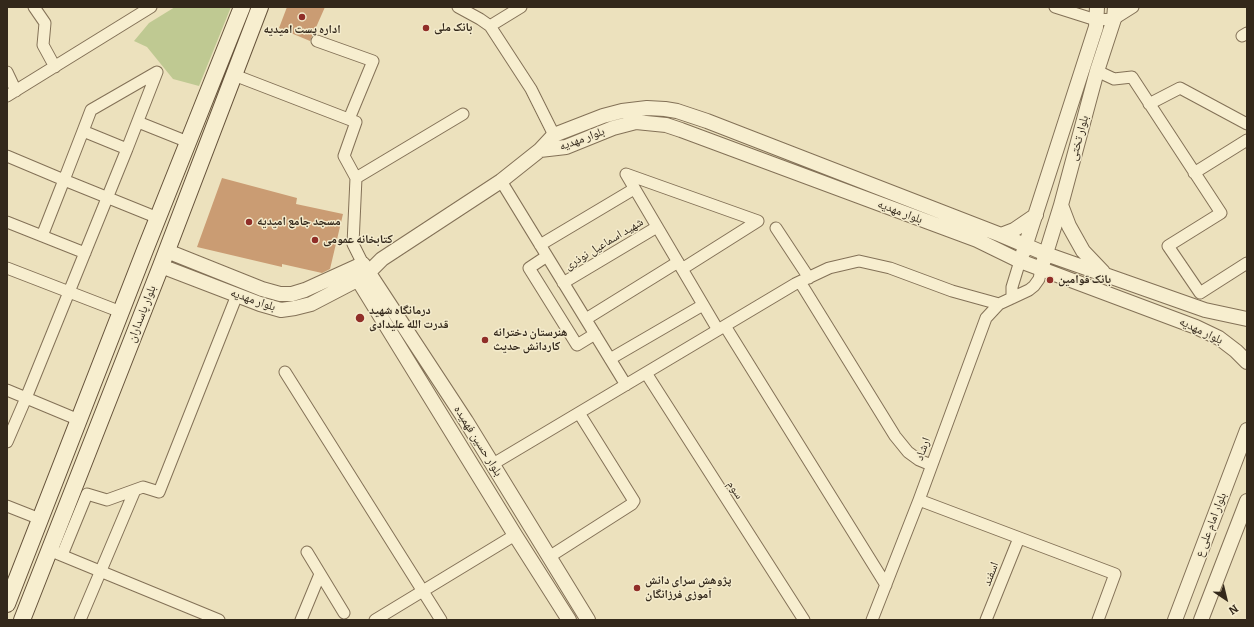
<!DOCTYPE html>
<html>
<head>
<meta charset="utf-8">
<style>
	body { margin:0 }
	#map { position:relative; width:1254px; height:627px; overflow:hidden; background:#ece1bd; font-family:Bitter,serif }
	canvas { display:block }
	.frame { position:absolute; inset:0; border:8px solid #33281b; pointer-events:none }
	.north { position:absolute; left:1206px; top:579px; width:40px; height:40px; -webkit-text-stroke:3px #f4ebcc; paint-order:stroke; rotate:145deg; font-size:11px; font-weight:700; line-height:16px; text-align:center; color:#33281b }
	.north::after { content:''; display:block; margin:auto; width:14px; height:18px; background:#33281b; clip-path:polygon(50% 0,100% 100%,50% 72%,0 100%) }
</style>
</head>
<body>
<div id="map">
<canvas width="1254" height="627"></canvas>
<div class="frame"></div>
<div class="north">N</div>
</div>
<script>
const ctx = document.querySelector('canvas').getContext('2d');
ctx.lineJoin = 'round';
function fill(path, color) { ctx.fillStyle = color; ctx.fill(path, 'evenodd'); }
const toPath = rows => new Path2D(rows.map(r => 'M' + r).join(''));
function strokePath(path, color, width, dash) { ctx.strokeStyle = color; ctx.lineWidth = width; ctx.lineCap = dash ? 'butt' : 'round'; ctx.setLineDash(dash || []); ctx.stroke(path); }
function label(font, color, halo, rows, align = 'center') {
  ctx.font = font + ' Bitter,"Noto Naskh Arabic",serif'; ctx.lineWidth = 3; ctx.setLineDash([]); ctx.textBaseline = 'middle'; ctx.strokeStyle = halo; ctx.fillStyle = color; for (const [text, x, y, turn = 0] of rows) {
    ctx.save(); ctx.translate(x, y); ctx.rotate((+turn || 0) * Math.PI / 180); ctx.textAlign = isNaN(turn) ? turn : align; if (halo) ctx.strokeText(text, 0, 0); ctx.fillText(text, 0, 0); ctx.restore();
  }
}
fill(toPath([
	[175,7,231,7,199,86,173,79,147,47,134,41,149,23]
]), '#bfc992');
fill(toPath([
	[287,7,325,7,310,41,279,28],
	[222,178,297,198,296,204,343,214,330,269,322,273,282,264,282,267,197,247]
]), '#ca9c73');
const minor = toPath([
	[34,7,45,23,43,45,55,67],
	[458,7,480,19,490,26,531,89,554,135],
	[1055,7,1096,20,1114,19,1133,7],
	[490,26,521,7],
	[1242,36,1247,33],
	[317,41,373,61,349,119],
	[1097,71,1114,79,1132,77,1221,213,1168,246,1200,293,1247,263],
	[7,72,16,91],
	[234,75,356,122,344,156,356,178],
	[7,96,151,7],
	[1149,104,1180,88,1247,124],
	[138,122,188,142],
	[83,131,127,149,157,72,91,110,83,131,64,180,158,218],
	[7,156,64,180,42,236],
	[1194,173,1247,140],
	[501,181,626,385],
	[7,222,85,253],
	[776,228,809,278],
	[540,245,634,189],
	[547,256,529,268,577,345,595,334],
	[363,264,353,244,356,178,463,114],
	[7,268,121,312],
	[682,269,758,221,626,174,718,330],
	[800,282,895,436,908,452,919,460,931,465],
	[563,283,657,227],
	[1012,298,1012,287,1020,261],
	[586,319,678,262],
	[725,326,886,585],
	[610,359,703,305],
	[285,372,441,620],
	[646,373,804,620],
	[7,390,79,420],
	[7,442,26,398,127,149],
	[493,464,795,284,829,268,859,261,890,268,952,291,999,304],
	[919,500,1115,574,1098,620],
	[7,506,40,519],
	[307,552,344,613],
	[56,553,219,620],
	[62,555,87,494,107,500,143,487,159,492,237,295],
	[549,557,632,504,634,501,579,413],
	[80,620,135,490],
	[301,620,320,574],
	[375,620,515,535],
	[872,620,919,500,986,318,999,304,1012,298,1029,290,1034,286,1039,279,1041,269],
	[986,620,1019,538]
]);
const tertiary = toPath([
	[540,150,566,147,613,128,636,122,666,125,681,130,977,240,1020,261,1196,327,1219,338,1236,351,1247,362],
	[1061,205,1069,226,1083,251,1103,272],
	[1001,235,1014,230,1036,215],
	[167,251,262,289,280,294,292,294,305,290,360,265],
	[1023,253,1096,27,1097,7],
	[1043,263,1061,205,1097,71,1114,19,1115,7],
	[363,264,466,421,588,620],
	[161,266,260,304,281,310,295,308,311,304,359,279,368,273,382,259,501,181,540,150,554,135,603,116,622,111,647,108,665,109,677,111,707,121,1001,235,1046,254,1205,310,1247,319],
	[352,270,515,535,569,620],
	[1175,620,1247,430],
	[1201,620,1247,501]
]);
const secondary = toPath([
	[7,604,145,250,242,7],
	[22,620,161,266,260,7]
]);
strokePath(minor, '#837157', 13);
strokePath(tertiary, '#837157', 16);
strokePath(secondary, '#65523a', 18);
strokePath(minor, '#f7eecf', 11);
strokePath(tertiary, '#f7eecf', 14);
strokePath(secondary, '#f7eecf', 16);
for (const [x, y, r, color] of [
	[302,17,4,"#902e28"],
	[426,28,4,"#902e28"],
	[249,222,4,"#902e28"],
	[315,240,4,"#902e28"],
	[1050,280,4,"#902e28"],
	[360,318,5,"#902e28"],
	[485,340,4,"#902e28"],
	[637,588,4,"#902e28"]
]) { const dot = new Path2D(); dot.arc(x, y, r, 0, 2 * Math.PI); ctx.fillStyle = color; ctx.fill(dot); strokePath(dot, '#f4ebcc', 1.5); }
label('bold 12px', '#33281b', '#f4ebcc', [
	["بانک ملی",434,28],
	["اداره پست امیدیه",302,30,"center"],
	["مسجد جامع امیدیه",257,222],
	["کتابخانه عمومی",323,240],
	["بانک قوامین",1058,280],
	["درمانگاه شهید",369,311],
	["قدرت الله علیدادی",369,325],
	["هنرستان دخترانه",493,333],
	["کاردانش حدیث",493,347],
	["پژوهش سرای دانش",645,581],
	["آموزی فرزانگان",645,595]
], 'left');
label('12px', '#33281b', '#f4ebcc', [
	["بلوار تختی",1079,138,-75],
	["بلوار مهدیه",582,139,-20],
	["بلوار مهدیه",900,212,21],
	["شهید اسماعیل نوذری",604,244,-31],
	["بلوار مهدیه",253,300,19],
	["بلوار پاسداران",142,314,-69],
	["بلوار مهدیه",1201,331,26],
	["بلوار حسین فهمیده",478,441,58],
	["ارشاد",923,449,-70],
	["سوم",735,490,57],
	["بلوار امام علی ع",1211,525,-69],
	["اسفند",991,574,-69]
]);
</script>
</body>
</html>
